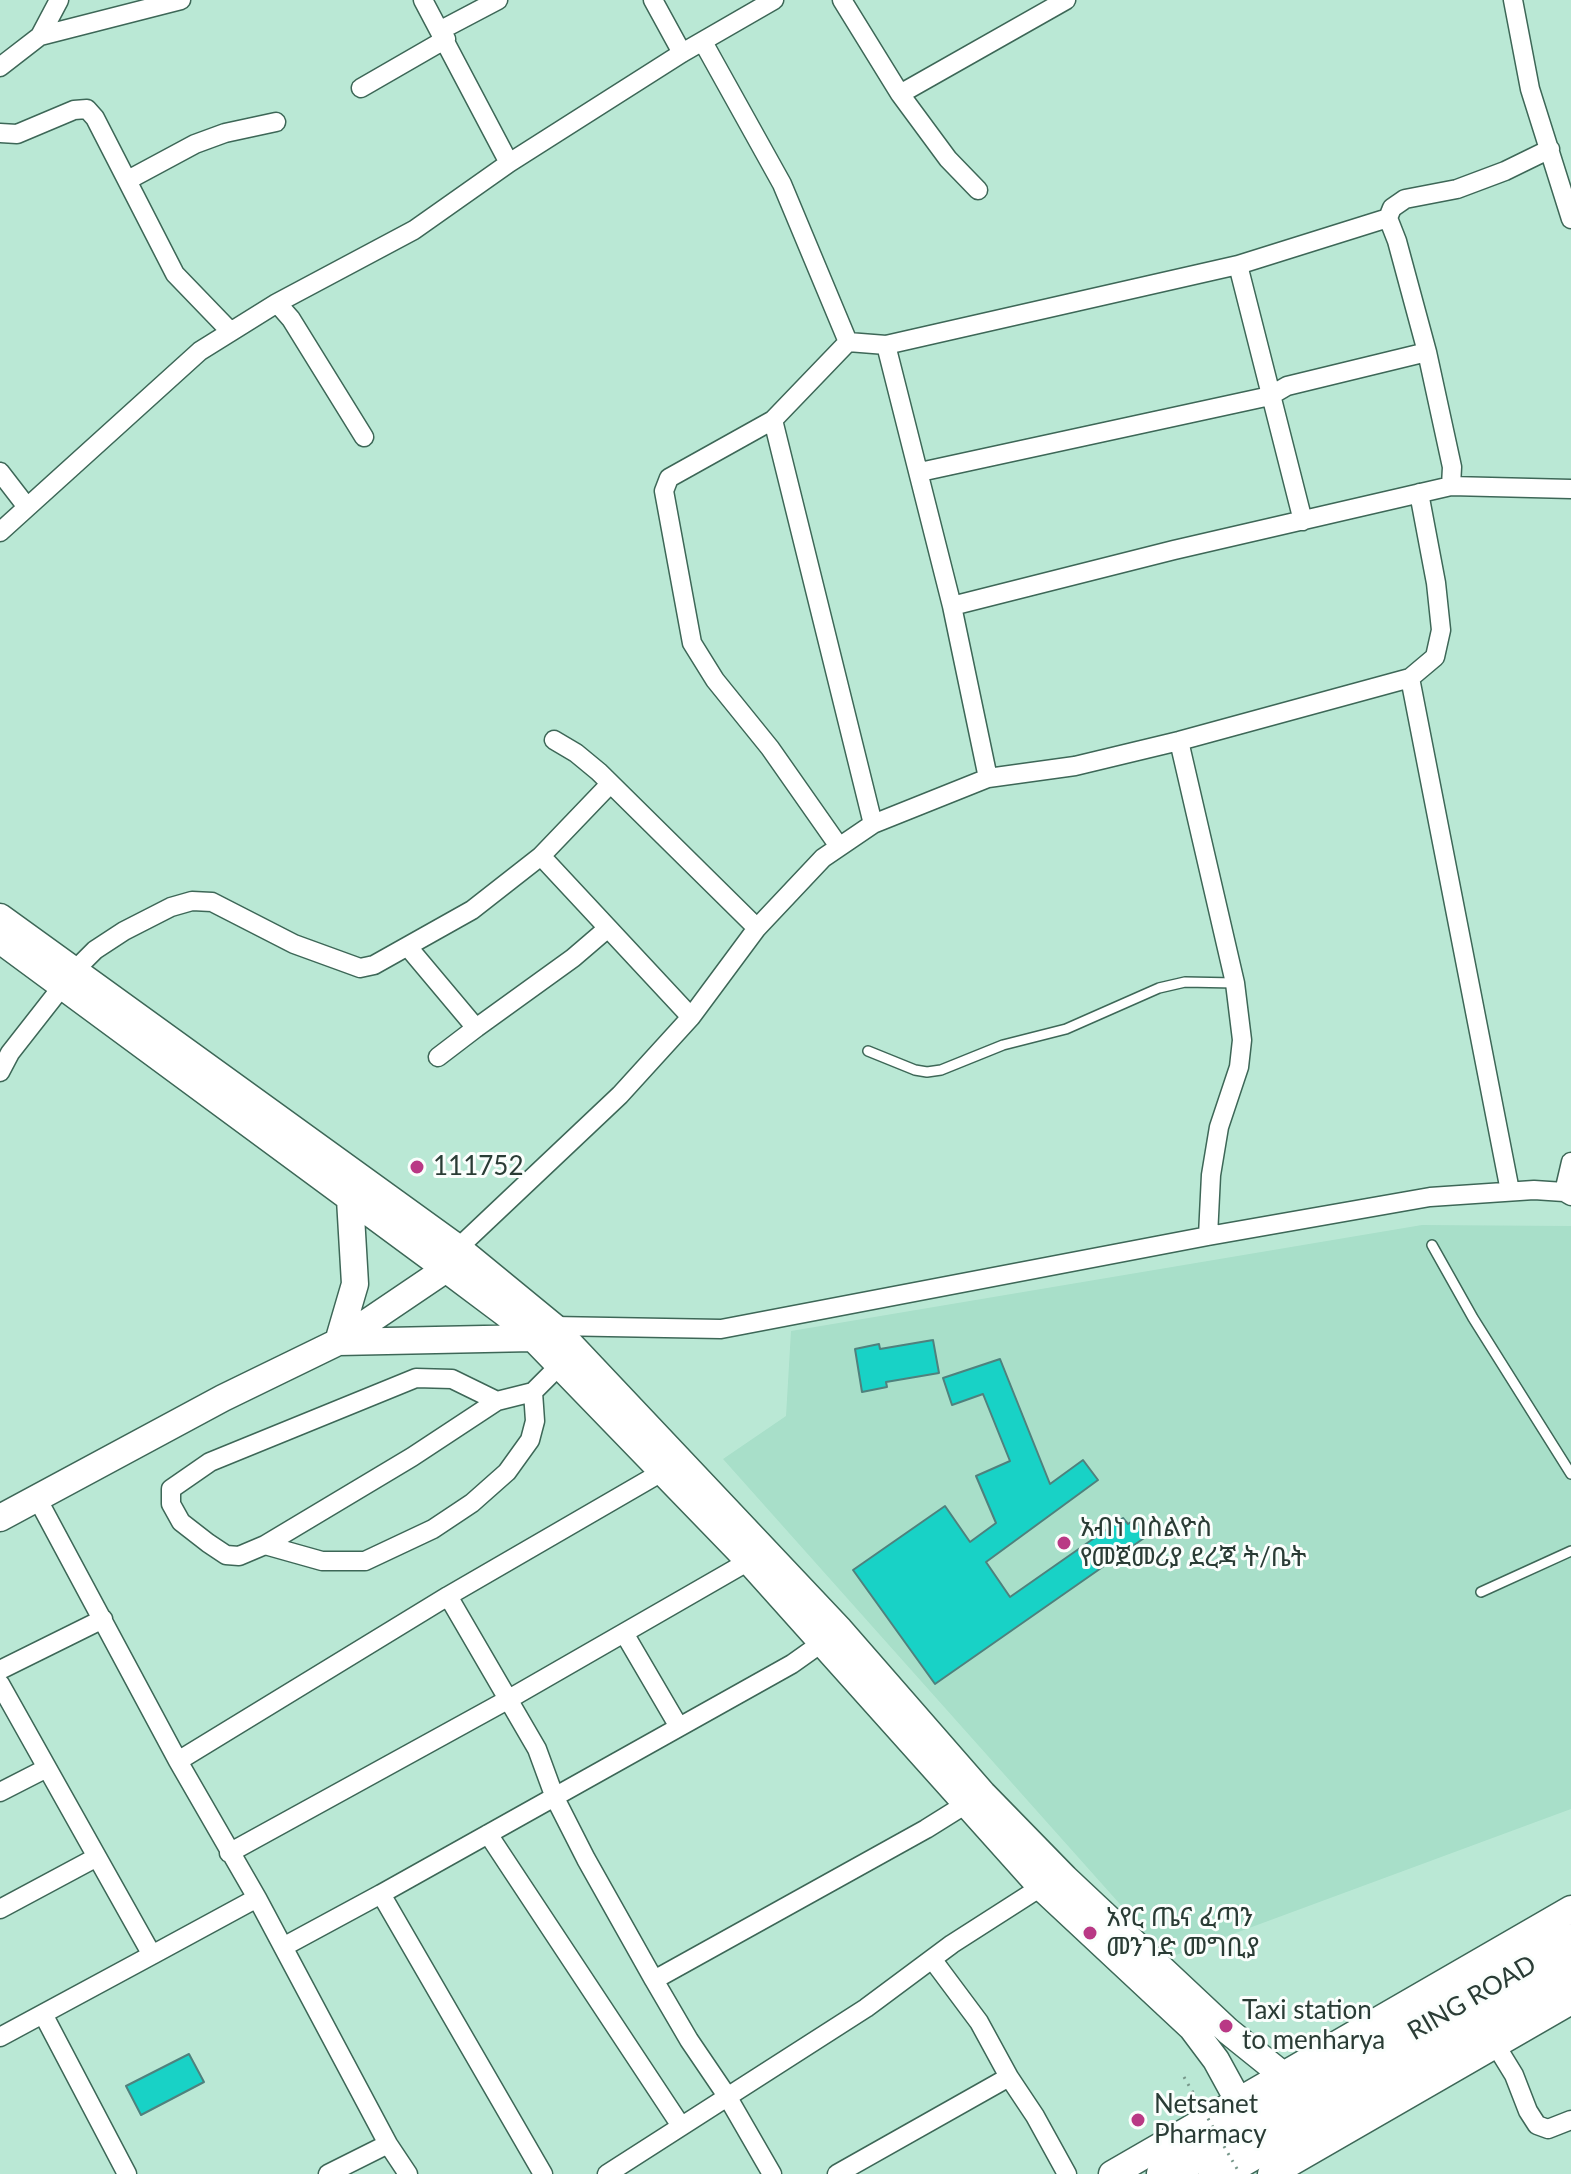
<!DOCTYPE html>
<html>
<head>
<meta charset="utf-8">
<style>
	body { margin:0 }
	canvas { display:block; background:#bae8d5 }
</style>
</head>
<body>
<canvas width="1571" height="2174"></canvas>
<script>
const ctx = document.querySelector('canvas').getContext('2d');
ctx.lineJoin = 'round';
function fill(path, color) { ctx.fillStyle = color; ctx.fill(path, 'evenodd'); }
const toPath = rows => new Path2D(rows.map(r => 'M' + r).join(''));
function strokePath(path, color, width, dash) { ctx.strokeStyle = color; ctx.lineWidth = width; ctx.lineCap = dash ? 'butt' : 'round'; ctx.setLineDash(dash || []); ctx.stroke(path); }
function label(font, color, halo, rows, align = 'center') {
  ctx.font = font + ' Lato,"Noto Sans Ethiopic",sans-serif'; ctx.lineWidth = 6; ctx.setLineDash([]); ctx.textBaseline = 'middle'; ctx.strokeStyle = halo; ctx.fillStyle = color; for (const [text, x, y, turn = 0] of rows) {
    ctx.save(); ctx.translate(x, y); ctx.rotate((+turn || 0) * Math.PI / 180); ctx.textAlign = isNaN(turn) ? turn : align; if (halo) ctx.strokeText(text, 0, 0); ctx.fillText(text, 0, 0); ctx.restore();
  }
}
fill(toPath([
	[1422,1225,1571,1226,1571,1809,1168,1958,723,1459,786,1416,791,1331]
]), '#a8dfc9');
const building = toPath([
	[933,1340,939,1373,886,1382,887,1387,862,1392,855,1349,879,1344,880,1349,933,1340],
	[1000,1359,1050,1484,1083,1460,1098,1480,986,1562,1010,1597,1123,1518,1128,1524,1135,1519,1147,1536,935,1684,853,1570,945,1506,970,1542,996,1523,976,1476,1010,1461,983,1394,952,1405,943,1378,1000,1359],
	[189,2054,204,2082,141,2115,126,2086,189,2054]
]);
fill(building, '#18d2c6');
strokePath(building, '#4f817d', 2);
const lane = toPath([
	[868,1051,915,1070,927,1072,941,1070,1003,1045,1066,1029,1159,988,1185,982,1235,983],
	[1432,1245,1473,1318,1571,1474],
	[1481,1592,1571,1551]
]);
const street = toPath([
	[423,0,509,163],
	[653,0,682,53],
	[842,0,900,94,948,159,978,190],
	[1513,0,1530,89,1571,219],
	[441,30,498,0],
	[40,36,59,0],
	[703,42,782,184,848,342],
	[0,67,40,36,181,0],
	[361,88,446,39],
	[900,94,1066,0],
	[0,133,17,134,74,110,87,109,95,118,175,274,230,331],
	[128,180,195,144,225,133,276,122],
	[1388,218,1397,241,1427,352,1452,467,1451,486],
	[1238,265,1303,521],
	[277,303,291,319,364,437],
	[773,420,873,824],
	[0,472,27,507],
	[920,472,1270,396,1287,386,1427,352],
	[0,532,200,351,277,303,414,230,509,163,682,53,774,0],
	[952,606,1174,550,1451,486,1571,489],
	[1410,678,1435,657,1441,630,1436,583,1419,493],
	[554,740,576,753,599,772,757,928],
	[1179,741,1235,983,1242,1040,1239,1067,1219,1127,1211,1175,1208,1236],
	[988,778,1075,766,1179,741,1410,678,1510,1191],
	[838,845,770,748,715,680,692,643,664,491,669,478,773,420,848,342,886,345,1238,265,1388,218,1392,208,1405,199,1457,189,1505,171,1550,149],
	[541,856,691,1017],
	[408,947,476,1028,438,1057],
	[476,1028,573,958,608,928],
	[0,1072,10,1053,75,970,95,950,124,931,171,907,192,901,212,902,294,944,360,968,374,965,472,910,541,856,610,784],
	[1564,1192,1571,1162],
	[458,1248,620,1095,691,1017,757,928,823,858,873,824,988,778,952,606,886,345],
	[548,1329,553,1326,721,1329,1208,1236,1430,1197,1534,1190,1564,1192,1571,1196],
	[497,1401,452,1379,416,1378,210,1462,171,1489,171,1504,181,1522,208,1543,226,1555,239,1556,265,1545,412,1457,497,1401,533,1392,559,1366],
	[37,1498,178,1761,257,1898,388,2144,408,2174],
	[265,1545,322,1561,365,1561,433,1529,472,1503,507,1472,530,1440,535,1421,533,1392],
	[448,1596,662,1472],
	[624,1633,679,1727],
	[0,1670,103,1619],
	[0,1684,152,1955,0,2037],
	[178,1761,448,1596,537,1749,555,1798,586,1859,654,1980,926,1829,966,1804],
	[0,1792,47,1768],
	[488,1834,681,2126],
	[229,1853,509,1699,749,1561],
	[381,1894,792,1664,830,1637],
	[0,1909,97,1857],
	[283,1947,381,1894,543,2174],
	[152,1955,257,1898],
	[654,1980,689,2040,727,2096,772,2174],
	[43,2014,127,2174],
	[1495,2044,1514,2075,1528,2111,1537,2125,1548,2129,1571,2120],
	[1009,2077,1035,2116,1067,2174],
	[328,2174,388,2144],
	[607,2174,866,2008,952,1944,1041,1887],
	[837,2174,1009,2077,979,2022,932,1959]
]);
const secondary = toPath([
	[0,917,458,1248,553,1326,840,1630,983,1794,1065,1878,1228,2031,1284,2076],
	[0,940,446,1269,510,1317,533,1338,749,1561,1041,1887,1192,2028,1216,2060,1239,2102],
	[350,1199,355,1284,338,1342,533,1338],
	[0,1518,223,1398,338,1342,446,1269],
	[1112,2174,1571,1909],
	[1271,2174,1571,2001]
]);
const highway = toPath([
	[1164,2174,1571,1941],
	[1216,2174,1571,1970]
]);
strokePath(lane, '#3d6757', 12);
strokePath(street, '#3d6757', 21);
strokePath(secondary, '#3d6757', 29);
strokePath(highway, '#3d6757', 37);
strokePath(lane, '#fff', 9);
strokePath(street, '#fff', 18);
strokePath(secondary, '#fff', 26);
strokePath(highway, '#fff', 34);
strokePath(toPath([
	[1184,2077,1240,2174]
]), '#769789', 3, [2, 6]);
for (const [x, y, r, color] of [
	[417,1167,8,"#b93985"],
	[1064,1543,8,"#b93985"],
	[1090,1933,8,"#b93985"],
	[1226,2026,8,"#b93985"],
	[1138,2120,8,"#b93985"]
]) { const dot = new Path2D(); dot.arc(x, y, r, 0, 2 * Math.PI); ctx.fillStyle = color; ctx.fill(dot); strokePath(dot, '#fafefc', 3); }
label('26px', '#2a3c35', '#fafefc', [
	["111752",433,1167],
	["አብነ ባስልዮስ",1080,1528],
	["የመጀመሪያ ደረጃ ት/ቤት",1080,1558],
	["አየር ጤና ፈጣን",1106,1918],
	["መንገድ መግቢያ",1106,1948],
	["Taxi station",1242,2011],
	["to menharya",1242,2041],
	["Netsanet",1154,2105],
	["Pharmacy",1154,2135]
], 'left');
label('26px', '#2a3c35', '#fafefc', [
	["RING ROAD",1472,1998,-30]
]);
</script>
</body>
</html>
